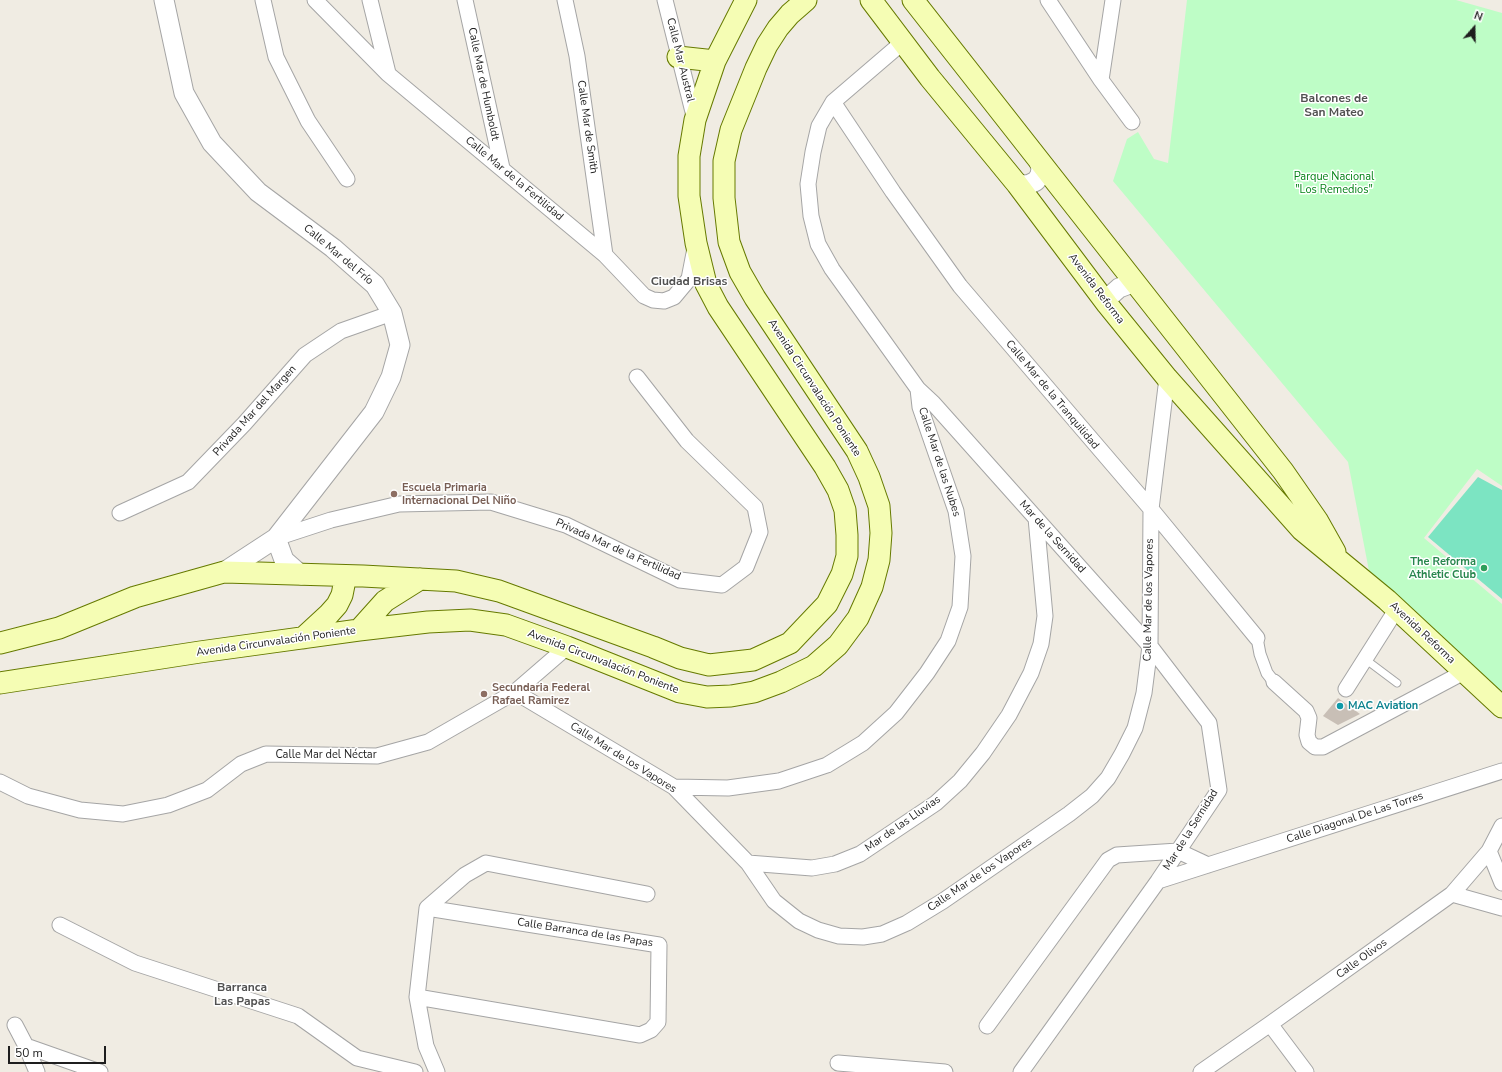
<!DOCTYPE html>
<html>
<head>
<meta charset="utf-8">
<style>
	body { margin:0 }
	#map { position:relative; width:1502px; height:1072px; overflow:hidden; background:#f0ece3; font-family:"Nunito Sans",sans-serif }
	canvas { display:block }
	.north { position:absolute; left:1454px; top:8px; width:40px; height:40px; -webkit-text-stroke:3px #fff; paint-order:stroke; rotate:20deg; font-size:11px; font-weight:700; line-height:16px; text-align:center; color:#1e1e1e }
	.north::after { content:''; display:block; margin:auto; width:14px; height:18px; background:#1e1e1e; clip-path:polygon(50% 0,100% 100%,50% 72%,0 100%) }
	.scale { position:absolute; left:8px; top:1046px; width:98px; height:18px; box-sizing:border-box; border:2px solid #1e1e1e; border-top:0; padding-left:5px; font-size:12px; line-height:14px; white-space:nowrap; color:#1e1e1e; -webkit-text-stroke:3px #fff; paint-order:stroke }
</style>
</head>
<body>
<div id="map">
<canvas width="1502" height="1072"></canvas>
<div class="north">N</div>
<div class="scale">50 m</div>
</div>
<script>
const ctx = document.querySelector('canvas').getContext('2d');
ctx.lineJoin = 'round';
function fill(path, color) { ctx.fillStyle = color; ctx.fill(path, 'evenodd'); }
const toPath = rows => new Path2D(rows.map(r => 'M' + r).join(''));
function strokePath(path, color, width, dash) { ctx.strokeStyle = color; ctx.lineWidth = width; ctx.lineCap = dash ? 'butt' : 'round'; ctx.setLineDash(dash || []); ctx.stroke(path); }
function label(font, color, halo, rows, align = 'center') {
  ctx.font = font + ' "Nunito Sans",sans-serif'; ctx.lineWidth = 3; ctx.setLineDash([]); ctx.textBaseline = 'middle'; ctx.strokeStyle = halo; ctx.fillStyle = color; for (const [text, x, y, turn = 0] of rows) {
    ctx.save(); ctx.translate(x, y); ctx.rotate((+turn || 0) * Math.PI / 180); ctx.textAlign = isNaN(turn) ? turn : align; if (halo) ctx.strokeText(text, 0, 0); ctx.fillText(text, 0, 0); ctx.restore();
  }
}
fill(toPath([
	[1187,0,1456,0,1502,13,1502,486,1477,469,1424,538,1502,604,1502,697,1370,576,1348,462,1113,181,1127,139,1138,132,1154,159,1168,163]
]), '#befdc6');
fill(toPath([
	[1478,477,1502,490,1502,599,1428,537]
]), '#7ce4c2');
fill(toPath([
	[1338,698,1360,714,1338,725,1323,716]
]), '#c8bfb6');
const service = toPath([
	[1365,659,1397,683]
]);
const pedestrian = toPath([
	[1257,638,1260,654,1267,673,1274,682]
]);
const minor = toPath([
	[263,0,276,57,308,121,347,179],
	[315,0,388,74,605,255,644,296,653,300,664,301,674,297,689,279,695,248],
	[370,0,388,73],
	[465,0,502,168],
	[565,0,577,56,605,255],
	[665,0,695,120],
	[1048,0,1101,80,1132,122],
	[903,42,833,102,819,126,813,152,808,184,811,216,818,244,832,269,918,389,933,403,1150,646,1209,723,1219,790,1158,881,1021,1072],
	[1101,80,1113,0],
	[833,102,893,192,960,286,1151,509,1257,638],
	[120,513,188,482,244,424,305,355,341,331,392,313],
	[276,538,331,520,399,504,491,502,566,525,680,580,722,585,746,567,760,532,755,507,687,441,637,377],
	[1274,682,1306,711,1309,718,1307,735,1309,742,1315,747,1323,747,1464,672],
	[1346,689,1391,618,1398,610],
	[515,692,674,787,748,863,774,901,799,921,818,930,839,936,863,937,882,934,907,923,943,901,1069,814,1092,796,1108,778,1122,754,1135,728,1144,693,1150,646,1151,509,1167,378],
	[0,782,28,796,80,810,123,814,168,805,207,790,241,764,266,754,377,756,428,742,515,692,567,647],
	[674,787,728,788,779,781,827,765,863,743,896,713,927,673,948,641,960,607,963,556,956,511,920,407,918,389],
	[1489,851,1502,883],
	[748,863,812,868,835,864,860,854,936,803,960,781,983,753,1009,715,1031,673,1041,644,1045,616,1036,518],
	[1158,881,1502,771],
	[1452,894,1502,908],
	[60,925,135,963,298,1016,357,1058,415,1072],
	[417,997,640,1035,651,1030,658,1022,659,945,427,908],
	[1270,1024,1306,1072],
	[15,1025,26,1046,37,1072],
	[987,1026,1108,860,1117,855,1178,851,1208,865],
	[26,1046,100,1072],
	[838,1063,945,1072],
	[437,1072,426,1046,417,997,427,908,465,875,486,863,647,894],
	[1201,1072,1270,1024,1452,894,1489,851,1502,826]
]);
const tertiary = toPath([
	[164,0,184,93,212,143,258,192,333,248,375,285,392,313,400,345,391,377,374,412,276,538,224,572],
	[1017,184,1024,185,1030,184,1036,181,1040,175,1041,168,1039,162],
	[1107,304,1110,296,1119,288,1135,282],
	[276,538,284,560,301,575]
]);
const secondary = toPath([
	[871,0,930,78,1017,184,1107,304,1167,378,1302,530,1387,600,1502,707],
	[913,0,1283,471,1317,520,1335,552],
	[678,57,715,61],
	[359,630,385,601,420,579],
	[303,638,329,614,337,605,342,595,344,585,343,576],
	[0,643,59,628,135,597,224,572,363,576,456,581,499,591,653,647,680,658,709,665,753,660,790,643,827,604,842,574,847,556,847,535,845,510,838,490,825,467,718,307,706,284,696,243,689,196,689,156,695,120,715,61,746,0],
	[0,683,200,652,359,630,428,622,470,620,506,625,567,647,680,692,707,697,731,696,754,692,781,682,814,666,838,645,858,618,872,587,879,560,881,533,879,506,869,477,857,451,755,298,740,272,729,242,724,198,724,161,731,130,756,68,767,45,778,28,790,14,806,0]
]);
strokePath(service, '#a5a5a5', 9);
strokePath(pedestrian, '#a5a5a5', 13);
strokePath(minor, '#a5a5a5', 17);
strokePath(tertiary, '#a5a5a5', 21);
strokePath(secondary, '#667a00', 23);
strokePath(service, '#fff', 7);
strokePath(pedestrian, '#fff', 11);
strokePath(minor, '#fff', 15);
strokePath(tertiary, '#fff', 19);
strokePath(secondary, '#f5fdb4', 21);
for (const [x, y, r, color] of [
	[394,494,4,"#8d6e63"],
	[1484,568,4,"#2e9e5b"],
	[484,694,4,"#8d6e63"],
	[1340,706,4,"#0f9aa8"]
]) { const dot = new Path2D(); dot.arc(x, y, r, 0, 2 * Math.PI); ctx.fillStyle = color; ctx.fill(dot); strokePath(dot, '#fff', 1.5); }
label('11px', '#1e1e1e', '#fff', [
	["Calle Mar Austral",680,60,76],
	["Calle Mar de Humboldt",483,84,78],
	["Calle Mar de Smith",587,127,82],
	["Calle Mar de la Fertilidad",514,179,40],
	["Calle Mar del Frío",338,255,40],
	["Avenida Reforma",1096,289,53],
	["Avenida Circunvalación Poniente",814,388,57],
	["Calle Mar de la Tranquilidad",1052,395,50],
	["Privada Mar del Margen",255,411,-48],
	["Calle Mar de las Nubes",939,462,72],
	["Mar de la Sernidad",1052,537,48],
	["Privada Mar de la Fertilidad",618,550,24],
	["Calle Mar de los Vapores",1149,600,-89],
	["Avenida Reforma",1422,633,43],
	["Avenida Circunvalación Poniente",276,642,-8],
	["Avenida Circunvalación Poniente",603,662,21],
	["Calle Mar del Néctar",326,755],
	["Calle Mar de los Vapores",623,758,32],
	["Calle Diagonal De Las Torres",1355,818,-18],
	["Mar de las Lluvias",903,824,-35],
	["Mar de la Sernidad",1191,830,-58],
	["Calle Mar de los Vapores",980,875,-34],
	["Calle Barranca de las Papas",585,933,9],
	["Calle Olivos",1362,959,-36]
]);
label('11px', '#058317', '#fff', [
	["Parque Nacional",1334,177],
	["\"Los Remedios\"",1334,190]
]);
label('bold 11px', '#785e54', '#fff', [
	["Escuela Primaria",402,488],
	["Internacional Del Niño",402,501],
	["Secundaria Federal",492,688],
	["Rafael Ramirez",492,701]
], 'left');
label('bold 11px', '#27864d', '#fff', [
	["The Reforma",1476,562],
	["Athletic Club",1476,575]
], 'right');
label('bold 11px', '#0d838f', '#fff', [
	["MAC Aviation",1348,706]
], 'left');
label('bold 12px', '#515151', '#fff', [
	["Balcones de",1334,99],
	["San Mateo",1334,113],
	["Ciudad Brisas",689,282],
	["Barranca",242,988],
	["Las Papas",242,1002]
]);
</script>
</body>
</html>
